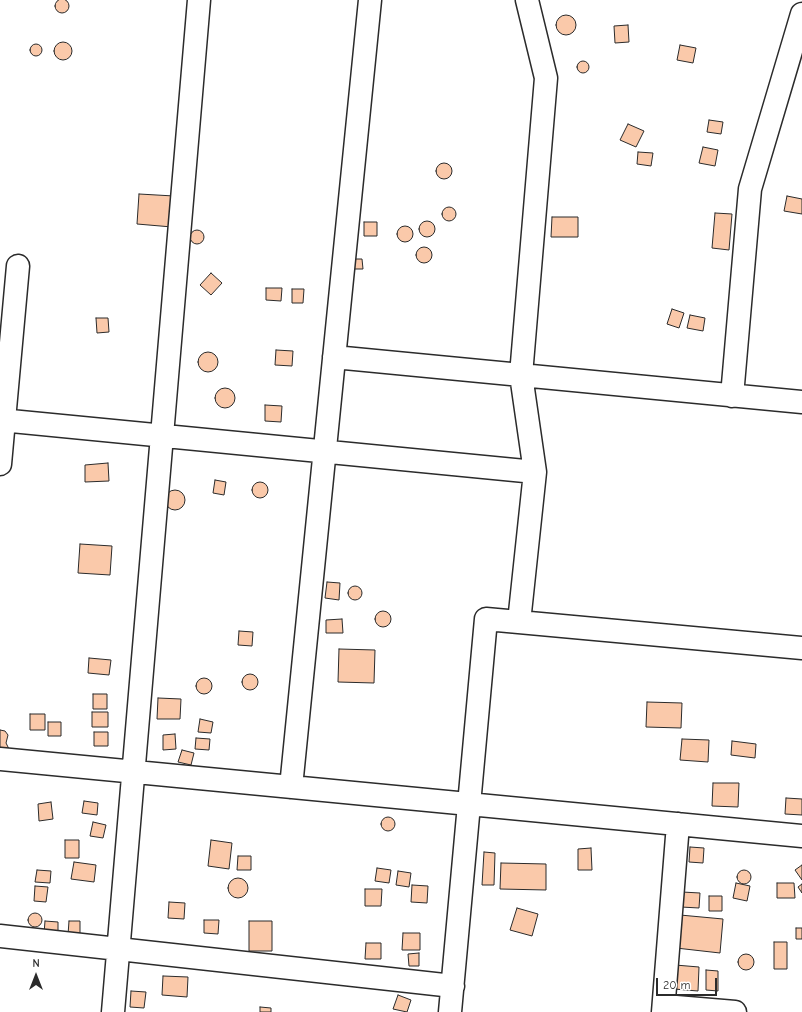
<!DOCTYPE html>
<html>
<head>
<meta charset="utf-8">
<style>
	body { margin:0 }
	#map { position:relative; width:802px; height:1012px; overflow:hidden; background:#fff; font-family:"Comic Neue",sans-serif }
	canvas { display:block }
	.north { position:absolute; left:16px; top:956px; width:40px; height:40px; -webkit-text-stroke:3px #fff; paint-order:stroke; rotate:0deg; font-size:11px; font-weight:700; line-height:16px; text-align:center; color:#2b2b2b }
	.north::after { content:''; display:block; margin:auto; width:14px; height:18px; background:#2b2b2b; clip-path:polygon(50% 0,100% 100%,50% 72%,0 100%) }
	.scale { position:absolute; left:656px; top:978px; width:61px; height:18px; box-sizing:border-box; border:2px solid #2b2b2b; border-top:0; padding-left:5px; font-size:12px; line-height:14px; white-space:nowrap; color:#2b2b2b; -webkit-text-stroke:3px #fff; paint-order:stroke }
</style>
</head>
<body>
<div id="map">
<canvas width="802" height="1012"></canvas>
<div class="north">N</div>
<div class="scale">20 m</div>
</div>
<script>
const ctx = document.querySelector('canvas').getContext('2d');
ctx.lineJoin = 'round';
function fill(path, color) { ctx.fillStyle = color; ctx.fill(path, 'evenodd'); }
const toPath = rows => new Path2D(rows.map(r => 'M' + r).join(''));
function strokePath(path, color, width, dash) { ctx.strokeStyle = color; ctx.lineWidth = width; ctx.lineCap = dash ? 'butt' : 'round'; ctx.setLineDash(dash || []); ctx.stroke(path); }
const building = toPath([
	'55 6a7 7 0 1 1 14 0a7 7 0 1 1-14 0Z',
	'556 25a10 10 0 1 1 20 0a10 10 0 1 1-20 0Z',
	[628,25,629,42,615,43,614,26,628,25],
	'54 51a9 9 0 1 1 18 0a9 9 0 1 1-18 0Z',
	'30 50a6 6 0 1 1 12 0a6 6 0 1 1-12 0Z',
	[680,45,696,48,693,63,677,60,680,45],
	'577 67a6 6 0 1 1 12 0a6 6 0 1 1-12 0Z',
	[709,120,723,122,721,134,707,132,709,120],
	[628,124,644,131,636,147,620,140,628,124],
	[703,147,718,150,715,166,699,163,703,147],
	[638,152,653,153,651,166,637,164,638,152],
	'436 171a8 8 0 1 1 16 0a8 8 0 1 1-16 0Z',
	[139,194,174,196,172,227,137,224,139,194],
	[787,196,802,199,802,214,784,211,787,196],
	'442 214a7 7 0 1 1 14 0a7 7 0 1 1-14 0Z',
	[715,213,732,214,729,250,712,248,715,213],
	[552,217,578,217,578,237,551,237,552,217],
	'419 229a8 8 0 1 1 16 0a8 8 0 1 1-16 0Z',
	[364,222,377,222,377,236,364,236,364,222],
	'397 234a8 8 0 1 1 16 0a8 8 0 1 1-16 0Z',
	'190 237a7 7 0 1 1 14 0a7 7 0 1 1-14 0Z',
	'416 255a8 8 0 1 1 16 0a8 8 0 1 1-16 0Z',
	[350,259,362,259,363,269,350,269,350,259],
	[211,273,222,283,211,295,200,285,211,273],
	[266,288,282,288,281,301,266,300,266,288],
	[292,289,304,289,303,303,292,303,292,289],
	[672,309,684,313,679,328,667,324,672,309],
	[690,315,705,318,703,331,687,328,690,315],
	[96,318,108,318,109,332,97,333,96,318],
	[276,350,293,351,292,366,275,365,276,350],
	'198 362a10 10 0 1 1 20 0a10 10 0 1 1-20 0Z',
	'215 398a10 10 0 1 1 20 0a10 10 0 1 1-20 0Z',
	[265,405,282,406,281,422,265,421,265,405],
	[108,463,109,481,85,482,85,465,108,463],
	[215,480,226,482,224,495,213,493,215,480],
	'252 490a8 8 0 1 1 16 0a8 8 0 1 1-16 0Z',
	'165 500a10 10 0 1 1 20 0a10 10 0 1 1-20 0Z',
	[80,544,112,546,110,575,78,573,80,544],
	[327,582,340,583,339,600,325,598,327,582],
	'348 593a7 7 0 1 1 14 0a7 7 0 1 1-14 0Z',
	'375 619a8 8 0 1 1 16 0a8 8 0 1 1-16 0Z',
	[342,619,343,633,326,633,326,620,342,619],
	[239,631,253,632,252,646,238,645,239,631],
	[339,649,375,650,374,683,338,682,339,649],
	[89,658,111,660,109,675,88,673,89,658],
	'242 682a8 8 0 1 1 16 0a8 8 0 1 1-16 0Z',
	'196 686a8 8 0 1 1 16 0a8 8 0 1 1-16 0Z',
	[93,694,107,694,107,709,93,709,93,694],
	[158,698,181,699,180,719,157,719,158,698],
	[647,702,682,703,681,728,646,727,647,702],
	[92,712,108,712,108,727,92,727,92,712],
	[30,714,45,714,45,730,30,730,30,714],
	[200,719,213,722,211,733,198,732,200,719],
	[48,722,61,722,61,736,48,736,48,722],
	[0,730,5,731,8,735,6,743,9,749,0,756,0,730],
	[94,732,108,732,108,746,94,746,94,732],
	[175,734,176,749,163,750,163,735,175,734],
	[196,738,210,739,209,750,195,749,196,738],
	[682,739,709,740,708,762,680,760,682,739],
	[732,741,756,744,755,758,731,755,732,741],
	[182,750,194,753,191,765,178,762,182,750],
	[713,783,739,783,738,807,712,806,713,783],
	[786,798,802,799,802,815,785,814,786,798],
	[84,801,98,803,97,815,82,813,84,801],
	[51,802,53,819,39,821,38,804,51,802],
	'381 824a7 7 0 1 1 14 0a7 7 0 1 1-14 0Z',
	[93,822,106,825,103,838,90,836,93,822],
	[65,840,79,840,79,858,65,858,65,840],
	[211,840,232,843,229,869,208,866,211,840],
	[690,847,704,848,703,863,689,862,690,847],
	[591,848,592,870,578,870,578,849,591,848],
	[484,852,495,853,494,885,482,885,484,852],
	[238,856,251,856,251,870,237,870,238,856],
	[74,862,96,865,94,882,71,879,74,862],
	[501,863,546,864,546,890,500,889,501,863],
	[802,865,802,880,795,870,802,865],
	[377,868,391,870,389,883,375,881,377,868],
	'737 877a7 7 0 1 1 14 0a7 7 0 1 1-14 0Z',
	[37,870,51,871,50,883,35,882,37,870],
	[398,871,411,873,409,887,396,885,398,871],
	'228 888a10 10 0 1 1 20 0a10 10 0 1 1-20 0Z',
	[736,883,750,886,747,901,733,898,736,883],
	[777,883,794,883,795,898,777,898,777,883],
	[802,884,802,893,798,887,802,884],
	[412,885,428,886,427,903,411,902,412,885],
	[35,886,48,887,46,902,34,901,35,886],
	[365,889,382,889,381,906,365,906,365,889],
	[682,892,700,893,699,908,681,907,682,892],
	[709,896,722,896,722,911,709,911,709,896],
	[169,902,185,903,184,919,168,918,169,902],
	[517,908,538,914,532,936,510,930,517,908],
	'28 920a7 7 0 1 1 14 0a7 7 0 1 1-14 0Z',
	[680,915,723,919,720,953,676,948,680,915],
	[204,920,219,920,218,934,204,933,204,920],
	[45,921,58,922,58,935,44,934,45,921],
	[69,921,80,921,80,936,68,935,69,921],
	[249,921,272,921,272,951,249,951,249,921],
	[796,928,802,928,802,939,796,939,796,928],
	[403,933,420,933,420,950,402,950,403,933],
	[774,942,787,942,787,969,774,969,774,942],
	[366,943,381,943,381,959,365,959,366,943],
	[419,953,419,966,409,966,408,954,419,953],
	'738 962a8 8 0 1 1 16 0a8 8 0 1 1-16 0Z',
	[675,965,699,967,698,991,674,989,675,965],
	[706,970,718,971,718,991,706,990,706,970],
	[163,976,188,977,187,997,162,995,163,976],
	[131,991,146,992,144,1008,130,1007,131,991],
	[398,995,411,1000,407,1012,393,1009,398,995],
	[260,1007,271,1008,271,1012,260,1012,260,1007]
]);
fill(building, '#fac9aa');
strokePath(building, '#2b2b2b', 1);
const minor = toPath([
	[334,357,802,402],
	[732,396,750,189,802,14],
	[0,420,535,472],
	[0,464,18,266],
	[519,622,535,472,521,375,546,78,527,0],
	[0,759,802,836],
	[291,787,370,0],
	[0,936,453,986],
	[664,1006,735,1012],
	[113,1012,199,0],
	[450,1012,486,619,802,648],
	[663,1012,678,824]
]);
strokePath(minor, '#2b2b2b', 25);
strokePath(minor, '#fff', 22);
</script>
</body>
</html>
